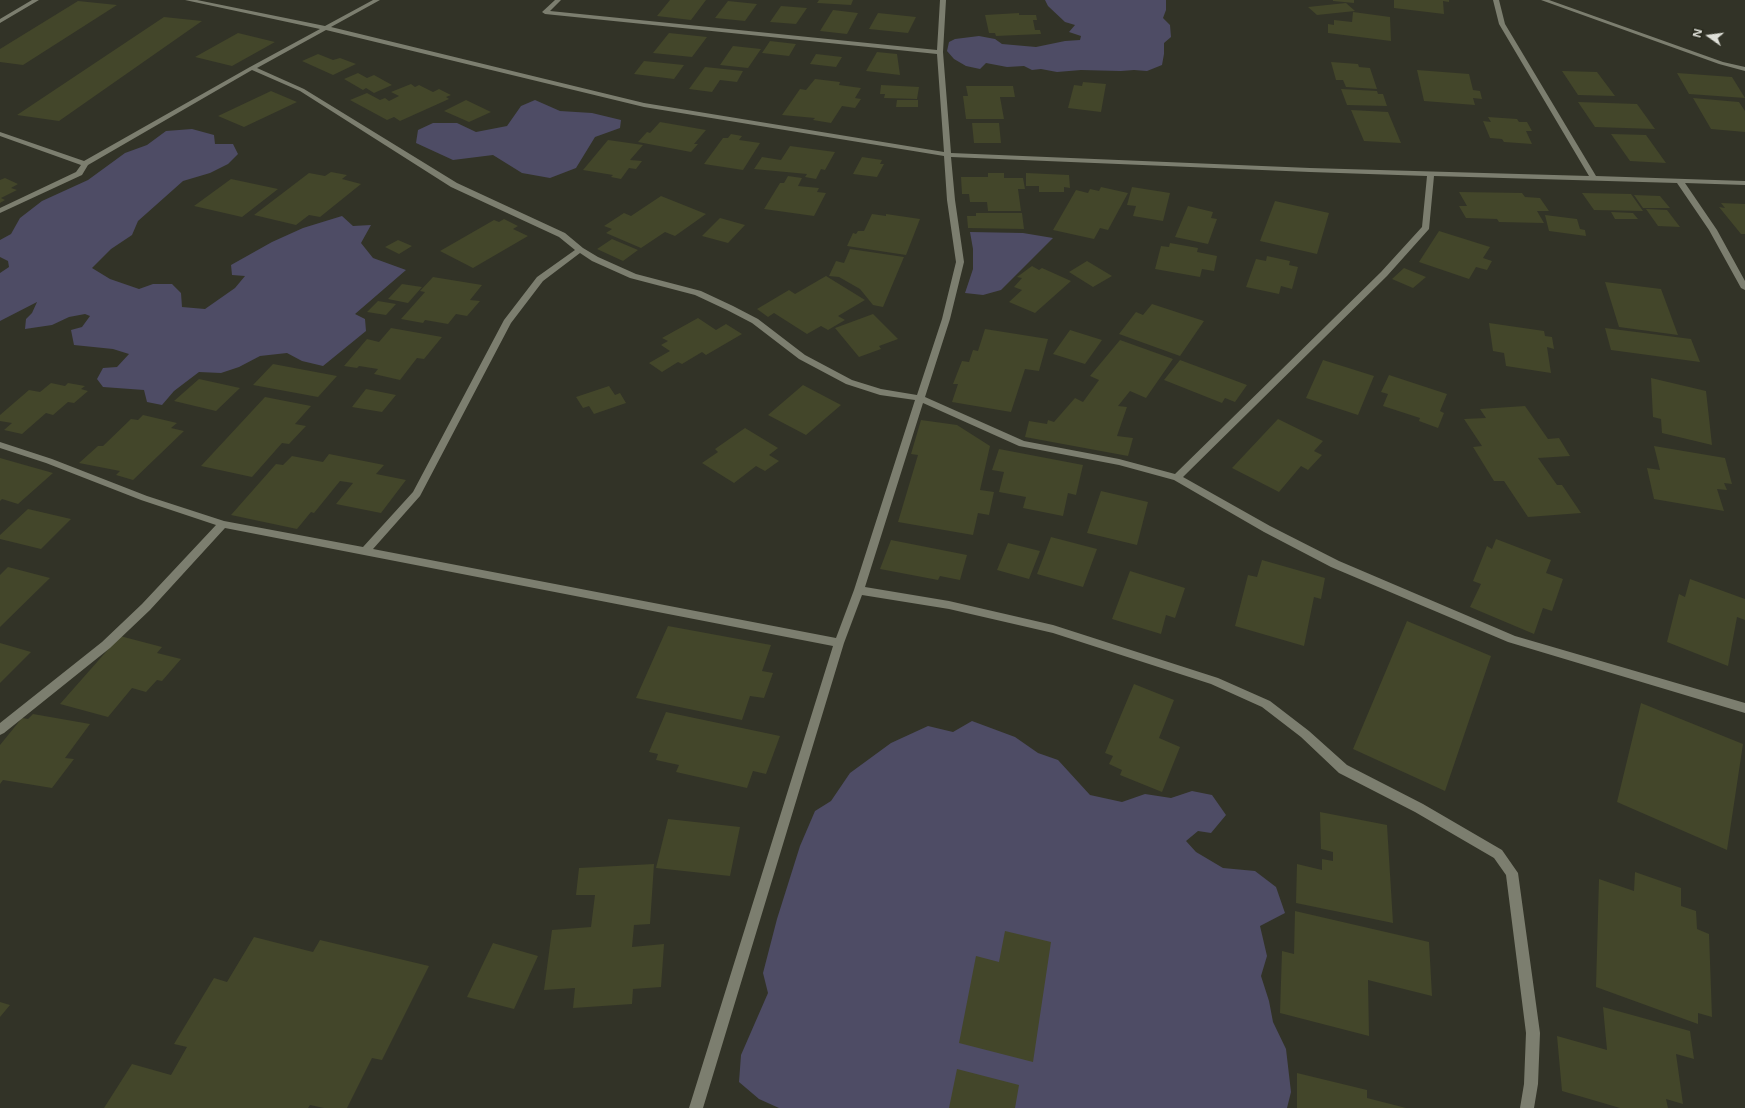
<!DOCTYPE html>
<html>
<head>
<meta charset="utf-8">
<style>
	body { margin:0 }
	#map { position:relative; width:1745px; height:1108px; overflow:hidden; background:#323327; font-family:"Open Sans",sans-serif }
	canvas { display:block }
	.north { position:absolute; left:1689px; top:16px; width:40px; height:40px; -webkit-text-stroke:3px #28291d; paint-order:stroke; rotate:284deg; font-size:11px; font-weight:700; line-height:16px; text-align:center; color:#dfe0d8 }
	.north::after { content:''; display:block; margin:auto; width:14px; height:18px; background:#dfe0d8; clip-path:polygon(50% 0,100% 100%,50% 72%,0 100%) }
</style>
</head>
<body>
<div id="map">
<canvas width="1745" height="1108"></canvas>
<div class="north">N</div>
</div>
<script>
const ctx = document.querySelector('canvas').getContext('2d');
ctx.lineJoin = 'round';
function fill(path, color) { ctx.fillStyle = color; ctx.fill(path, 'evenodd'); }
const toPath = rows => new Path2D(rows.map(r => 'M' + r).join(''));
fill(toPath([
	[1045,0,1166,0,1166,10,1163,18,1170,25,1171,37,1164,43,1164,54,1162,65,1147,71,1134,70,1121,71,1081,70,1057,72,1041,69,1032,70,1024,66,1007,67,986,63,980,69,966,66,954,59,947,51,949,42,955,39,979,36,995,39,1002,44,1036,47,1065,41,1080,40,1081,36,1069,32,1075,25,1065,22,1048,6],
	[535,100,560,111,592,113,621,120,620,128,595,137,576,168,550,178,522,173,493,155,453,160,416,143,418,130,433,123,457,123,476,132,507,126,521,106],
	[192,129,214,135,215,144,233,144,238,154,228,164,210,173,183,181,138,221,132,235,111,249,92,268,110,279,139,289,153,284,172,284,181,293,182,307,205,309,235,288,245,276,232,275,231,265,272,242,303,228,342,216,353,226,371,225,361,243,373,258,406,270,355,314,365,319,366,331,323,366,302,361,287,353,260,356,239,367,221,373,199,372,174,391,162,405,147,402,144,390,103,387,97,379,103,368,117,367,129,354,113,349,74,345,71,330,82,327,90,316,85,314,69,317,52,325,25,329,26,319,32,313,37,302,0,321,0,273,9,267,8,261,0,257,0,240,11,234,20,218,42,201,88,180,125,153,147,145,166,131],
	[970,232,1023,233,1053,238,1001,290,983,295,965,293,973,269,973,249],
	[972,721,1015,737,1038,753,1058,760,1090,795,1122,802,1145,794,1171,798,1192,791,1212,795,1226,815,1211,833,1198,831,1186,841,1196,852,1223,868,1255,871,1276,887,1285,913,1260,926,1267,956,1261,976,1269,1001,1273,1022,1286,1049,1291,1092,1287,1108,779,1108,759,1099,739,1082,741,1055,768,993,763,973,777,919,800,846,815,811,831,801,850,773,891,743,928,726,953,732]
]), '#4e4c65');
fill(toPath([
	[670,0,706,0,691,20,657,16],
	[819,0,853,0,851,5,817,3],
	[1333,0,1354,0,1354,3,1333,1],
	[1394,0,1449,0,1449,2,1443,1,1444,14,1394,8],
	[78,1,117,5,23,65,0,62,0,49],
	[728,1,757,4,745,21,715,18],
	[1346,3,1355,11,1317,15,1308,7],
	[781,6,807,8,796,24,770,22],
	[833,10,858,13,847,34,820,31],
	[1353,12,1390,17,1391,41,1328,33,1328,24,1334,25,1334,20,1352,22],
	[878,13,916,17,908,33,869,29],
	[1019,13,1019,15,1036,15,1037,20,1033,20,1035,30,1040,30,1041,34,996,36,995,33,989,33,985,15],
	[164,17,202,21,59,121,17,115],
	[238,33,275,42,232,66,195,57],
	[669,33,707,37,692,57,653,53],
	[770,41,796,44,789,56,762,53],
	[733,46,761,49,748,68,720,65],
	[877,52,897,54,900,75,866,71],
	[318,54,333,60,340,58,356,64,333,75,302,61],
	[816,54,842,57,836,67,810,64],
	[644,61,684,65,674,79,634,74],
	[1331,62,1358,64,1359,67,1370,68,1377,89,1346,87,1343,80,1336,80],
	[705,67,743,71,737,82,720,80,712,92,689,89],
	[1417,70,1469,74,1473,90,1480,91,1482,99,1473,98,1475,105,1424,101],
	[1562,71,1597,72,1615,96,1578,95],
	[358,73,367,78,374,75,392,85,374,93,366,88,363,90,344,79],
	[1677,73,1732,77,1745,98,1689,94],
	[815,79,840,82,839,85,861,88,855,98,861,99,855,108,842,106,831,123,813,120,815,118,782,115,800,89,806,90],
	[1083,82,1106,84,1101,112,1068,108,1074,85,1082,86],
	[411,84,415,87,419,85,433,92,439,89,451,95,446,97,449,99,400,121,394,117,387,120,350,100,367,93,380,100,385,98,389,101,399,96,391,92],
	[881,85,919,87,917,99,884,98,885,94,880,94],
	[966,86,1013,86,1015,97,1000,97,1004,119,966,119,963,96,968,96],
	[1341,89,1377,91,1378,94,1383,94,1387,106,1347,105],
	[271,91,297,102,244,127,218,116],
	[1693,98,1739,102,1745,111,1745,132,1711,129],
	[466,100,491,112,469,122,444,111],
	[897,100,918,100,918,107,896,107],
	[1578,102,1637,104,1655,129,1595,127],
	[1351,110,1388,112,1401,143,1364,141],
	[1488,117,1517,119,1519,122,1527,122,1532,131,1526,131,1532,144,1504,142,1502,139,1490,138,1483,121,1491,122],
	[660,122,706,130,694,144,698,144,691,152,638,142,647,132,650,133],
	[972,123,999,123,1001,143,974,143],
	[731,134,742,136,739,140,760,143,743,170,704,164,723,138,728,138],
	[1611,134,1646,135,1666,163,1630,161],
	[608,140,643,145,630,160,642,161,636,169,629,168,621,179,611,177,613,175,583,170],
	[790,146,835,152,825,170,821,169,816,179,805,177,807,174,754,169,762,157,781,160],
	[862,157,882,160,880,164,884,164,877,177,853,174],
	[331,172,347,175,342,179,361,184,320,217,309,215,296,225,254,215,309,173,325,176],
	[988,173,1004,173,1004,178,1023,178,1025,189,1018,189,1021,211,988,211,987,202,970,202,969,194,962,194,961,177,988,177],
	[1026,173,1069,175,1070,188,1064,187,1064,192,1039,192,1039,186,1026,186],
	[788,176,802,178,798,186,819,188,817,192,826,193,814,216,764,209,780,183,784,183],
	[5,178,18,184,11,188,17,190,1,198,5,200,0,203,0,180],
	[231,179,278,189,242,217,194,206],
	[1101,187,1128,193,1108,230,1100,228,1094,239,1053,230,1076,190,1088,193,1090,189,1099,191],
	[1132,187,1170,193,1163,221,1133,216,1136,206,1127,205],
	[1459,192,1522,193,1525,197,1540,198,1549,211,1537,211,1544,223,1499,222,1497,219,1466,218,1459,206,1467,206],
	[1582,193,1631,194,1643,211,1594,210],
	[1634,195,1660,196,1670,208,1643,208],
	[661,196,706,214,675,236,665,232,641,248,606,233,612,229,604,226,624,213,631,216],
	[1275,201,1329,213,1317,254,1260,241],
	[1721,203,1745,204,1745,234,1741,234,1719,207,1725,208],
	[1188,206,1213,212,1211,218,1217,219,1208,244,1175,237],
	[1646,209,1667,210,1680,227,1658,226],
	[1611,212,1633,213,1638,219,1615,219],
	[976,213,1022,213,1024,229,968,228,967,216,976,216],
	[872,214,886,216,886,214,920,219,906,255,847,246,853,233,856,234,858,231,864,231],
	[1545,215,1577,219,1580,229,1585,230,1586,236,1549,231],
	[720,218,745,225,728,243,702,236],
	[504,219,518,226,513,229,528,236,473,268,440,251,494,220,499,222],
	[1439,231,1490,247,1483,258,1492,261,1487,270,1476,267,1469,279,1419,262],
	[612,239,638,250,623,261,597,249],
	[398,240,412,246,399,254,385,247],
	[1170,243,1198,248,1197,252,1217,256,1214,271,1202,269,1200,277,1155,269,1161,246,1169,247],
	[850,249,904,257,883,307,873,305,860,289,839,277,829,276,836,261,844,263],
	[1267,256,1290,261,1289,265,1298,267,1292,289,1281,286,1279,294,1246,287,1256,259,1266,261],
	[1087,261,1112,276,1093,287,1069,272],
	[1032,266,1039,270,1042,268,1071,281,1035,313,1009,302,1022,290,1014,287,1022,278,1017,277],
	[1404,268,1426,277,1413,288,1392,279],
	[826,276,865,300,838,316,845,320,828,330,821,326,807,334,774,313,768,317,757,309,789,290,795,294],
	[433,277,482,285,470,300,480,301,467,316,456,314,448,324,425,320,423,323,401,319,425,292,420,291],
	[1605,282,1661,289,1678,335,1619,327],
	[402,284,422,287,408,303,388,299],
	[378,301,396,304,386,315,367,312],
	[1152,304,1204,321,1180,356,1119,334,1136,312,1143,315],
	[873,314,898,339,879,346,881,349,859,357,835,328],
	[698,318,716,330,726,324,742,334,706,355,702,352,682,364,678,362,662,372,649,363,670,351,661,345,668,341,662,338],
	[1489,323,1544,331,1545,336,1552,337,1554,349,1547,347,1551,373,1506,366,1504,353,1493,351],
	[391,328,442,337,424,359,417,358,400,380,374,374,378,369,359,366,357,368,344,366,367,339,379,342],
	[1605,328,1691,339,1700,362,1611,350],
	[985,329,1048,339,1039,371,1025,369,1011,412,952,402,958,384,953,384,962,361,969,362,973,350,978,351],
	[1070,330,1102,340,1085,364,1053,354],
	[1120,340,1173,359,1146,398,1130,391,1118,406,1127,407,1117,436,1133,438,1128,456,1025,437,1029,421,1047,424,1048,420,1054,422,1075,398,1083,402,1099,380,1090,376],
	[1180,360,1247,385,1235,402,1225,398,1222,403,1164,380],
	[1323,360,1374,376,1358,415,1306,398],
	[273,364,337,376,318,397,253,385],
	[1389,375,1447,394,1440,411,1444,413,1438,428,1419,421,1420,418,1383,406,1388,394,1381,392],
	[1651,378,1706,391,1712,445,1662,433,1661,419,1653,417],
	[199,379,240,388,216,411,174,401],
	[51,383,65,386,68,383,85,386,81,389,88,391,74,403,68,402,53,415,46,413,22,434,4,430,12,423,0,421,0,415,29,390,40,392],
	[803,385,841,405,806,435,768,415],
	[609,386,615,395,620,393,626,403,594,414,589,406,583,408,576,397],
	[366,389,396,395,382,412,352,407],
	[265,397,311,406,295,424,306,426,289,444,282,443,252,477,201,466],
	[1525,406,1548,439,1559,438,1570,456,1538,458,1557,485,1562,485,1581,513,1528,517,1504,481,1494,481,1473,447,1482,446,1464,419,1486,418,1480,409],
	[143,415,177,423,171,428,184,431,133,480,116,475,120,471,79,463,98,446,103,446,131,419,138,420],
	[1278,419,1323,441,1314,451,1322,455,1308,470,1301,466,1279,492,1232,468],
	[921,420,957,425,990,446,980,490,994,492,989,515,978,513,973,535,898,522,918,455,911,454],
	[745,428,778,448,769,455,779,461,765,471,756,466,734,483,702,463,718,452,715,449],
	[1654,446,1725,458,1732,484,1724,483,1727,490,1717,489,1724,511,1654,499,1647,468,1660,470],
	[999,449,1083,465,1076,495,1068,493,1063,516,1023,508,1026,497,999,492,1004,472,992,470],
	[329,454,384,465,376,474,406,480,381,513,336,504,353,483,340,481,314,513,311,512,297,529,231,515,276,464,283,465,292,456,323,462],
	[0,458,53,473,18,504,2,499,0,501],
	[1101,491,1148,502,1137,545,1087,533],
	[28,509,71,519,41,549,0,539,0,535],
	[1051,537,1097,549,1083,587,1037,574],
	[1496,539,1551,560,1546,573,1563,579,1552,611,1543,608,1534,634,1470,607,1481,584,1473,581,1487,546,1492,549],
	[891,540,967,555,960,580,940,576,938,580,880,569],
	[1008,543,1040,551,1029,579,997,570],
	[1262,560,1325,578,1321,599,1314,597,1304,646,1235,626,1248,575,1257,577],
	[8,567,50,578,0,627,0,575],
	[1130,571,1185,588,1175,618,1166,615,1161,634,1112,619],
	[1690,579,1745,599,1745,620,1737,617,1728,666,1667,642,1679,594,1685,597],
	[1407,621,1491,656,1445,791,1353,749],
	[668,626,771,645,762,671,773,673,764,698,750,696,742,720,636,698],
	[120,636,162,647,157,653,181,659,162,681,157,680,146,692,132,688,108,717,60,704],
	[0,643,31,652,0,683],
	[1134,684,1174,700,1159,738,1180,747,1162,792,1120,775,1122,770,1109,764,1113,756,1105,753],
	[1641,703,1743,744,1727,850,1617,802],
	[666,712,780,736,766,774,753,771,747,788,676,772,679,765,656,760,658,754,649,752],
	[33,714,90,724,65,758,74,759,52,788,3,780,0,784,0,745,22,718,28,719],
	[1320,812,1387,825,1393,923,1296,903,1297,864,1322,870,1322,859,1333,861,1333,852,1321,849],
	[668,819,740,827,730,876,656,868],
	[654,864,650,924,634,925,632,947,664,944,661,987,633,989,632,1004,573,1008,575,988,544,990,552,930,591,927,595,895,576,895,579,868],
	[1635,872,1681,888,1681,906,1696,911,1697,929,1709,934,1712,1017,1698,1013,1698,1024,1596,987,1599,879,1634,891],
	[1295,911,1429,942,1432,996,1368,980,1369,1036,1280,1013,1282,951,1294,954],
	[1005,931,1051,942,1033,1062,959,1043,976,956,999,962],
	[254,937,313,952,320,940,429,966,382,1060,372,1058,347,1108,324,1108,310,1105,308,1108,104,1108,132,1064,171,1075,187,1047,174,1044,214,978,227,982],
	[493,943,538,956,514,1009,467,997],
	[0,1002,10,1005,0,1017],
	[1603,1007,1690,1031,1694,1059,1676,1054,1683,1104,1666,1099,1668,1108,1620,1108,1562,1091,1557,1036,1607,1050],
	[957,1069,1019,1085,1015,1108,949,1108],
	[1297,1073,1367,1090,1367,1098,1406,1108,1297,1108]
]), '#43462a');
fill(toPath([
	[32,0,39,0,0,23,0,19,32,0],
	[185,0,197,0,325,26,373,0,380,0,331,27,644,103,944,152,937,54,545,14,542,12,555,0,561,0,550,11,937,50,940,0,946,0,943,52,951,153,1310,168,1589,176,1499,24,1493,0,1499,0,1505,24,1596,176,1745,181,1745,185,1685,183,1717,230,1745,281,1745,290,1741,288,1709,230,1677,183,1434,176,1429,229,1387,276,1183,477,1270,526,1339,561,1515,636,1745,703,1745,713,1508,642,1331,567,1264,532,1174,480,1119,465,1019,446,923,403,865,587,949,601,1053,625,1218,678,1270,701,1309,731,1347,765,1423,804,1502,850,1518,873,1540,1033,1538,1084,1534,1108,1520,1108,1524,1084,1526,1033,1506,875,1494,858,1415,812,1339,773,1301,737,1262,707,1211,684,1053,633,949,609,862,595,844,643,703,1108,689,1108,833,646,225,528,150,610,110,648,4,733,0,735,0,723,102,642,142,604,216,525,141,500,46,463,0,448,0,442,52,459,147,496,224,521,363,547,413,492,504,320,537,277,575,250,559,237,451,187,300,91,252,70,88,165,82,175,0,213,0,208,76,172,81,165,0,136,0,132,84,161,250,67,320,29,185,0],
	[326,30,644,107,944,156,947,200,956,262,942,319,917,395,881,389,852,380,805,355,758,319,733,306,701,291,636,274,598,257,583,248,565,233,457,183,304,89,257,68,326,30],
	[951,157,1310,172,1427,176,1422,227,1381,272,1175,474,1119,459,1024,441,925,397,950,319,964,262,955,200,951,157],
	[580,253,592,261,630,278,695,295,727,310,752,323,799,359,846,384,880,395,915,400,854,590,836,638,373,549,420,496,511,323,543,281,580,253],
	[1541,0,1549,0,1723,62,1745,67,1745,71,1719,64,1541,0]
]), '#7c7e6f');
</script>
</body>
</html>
